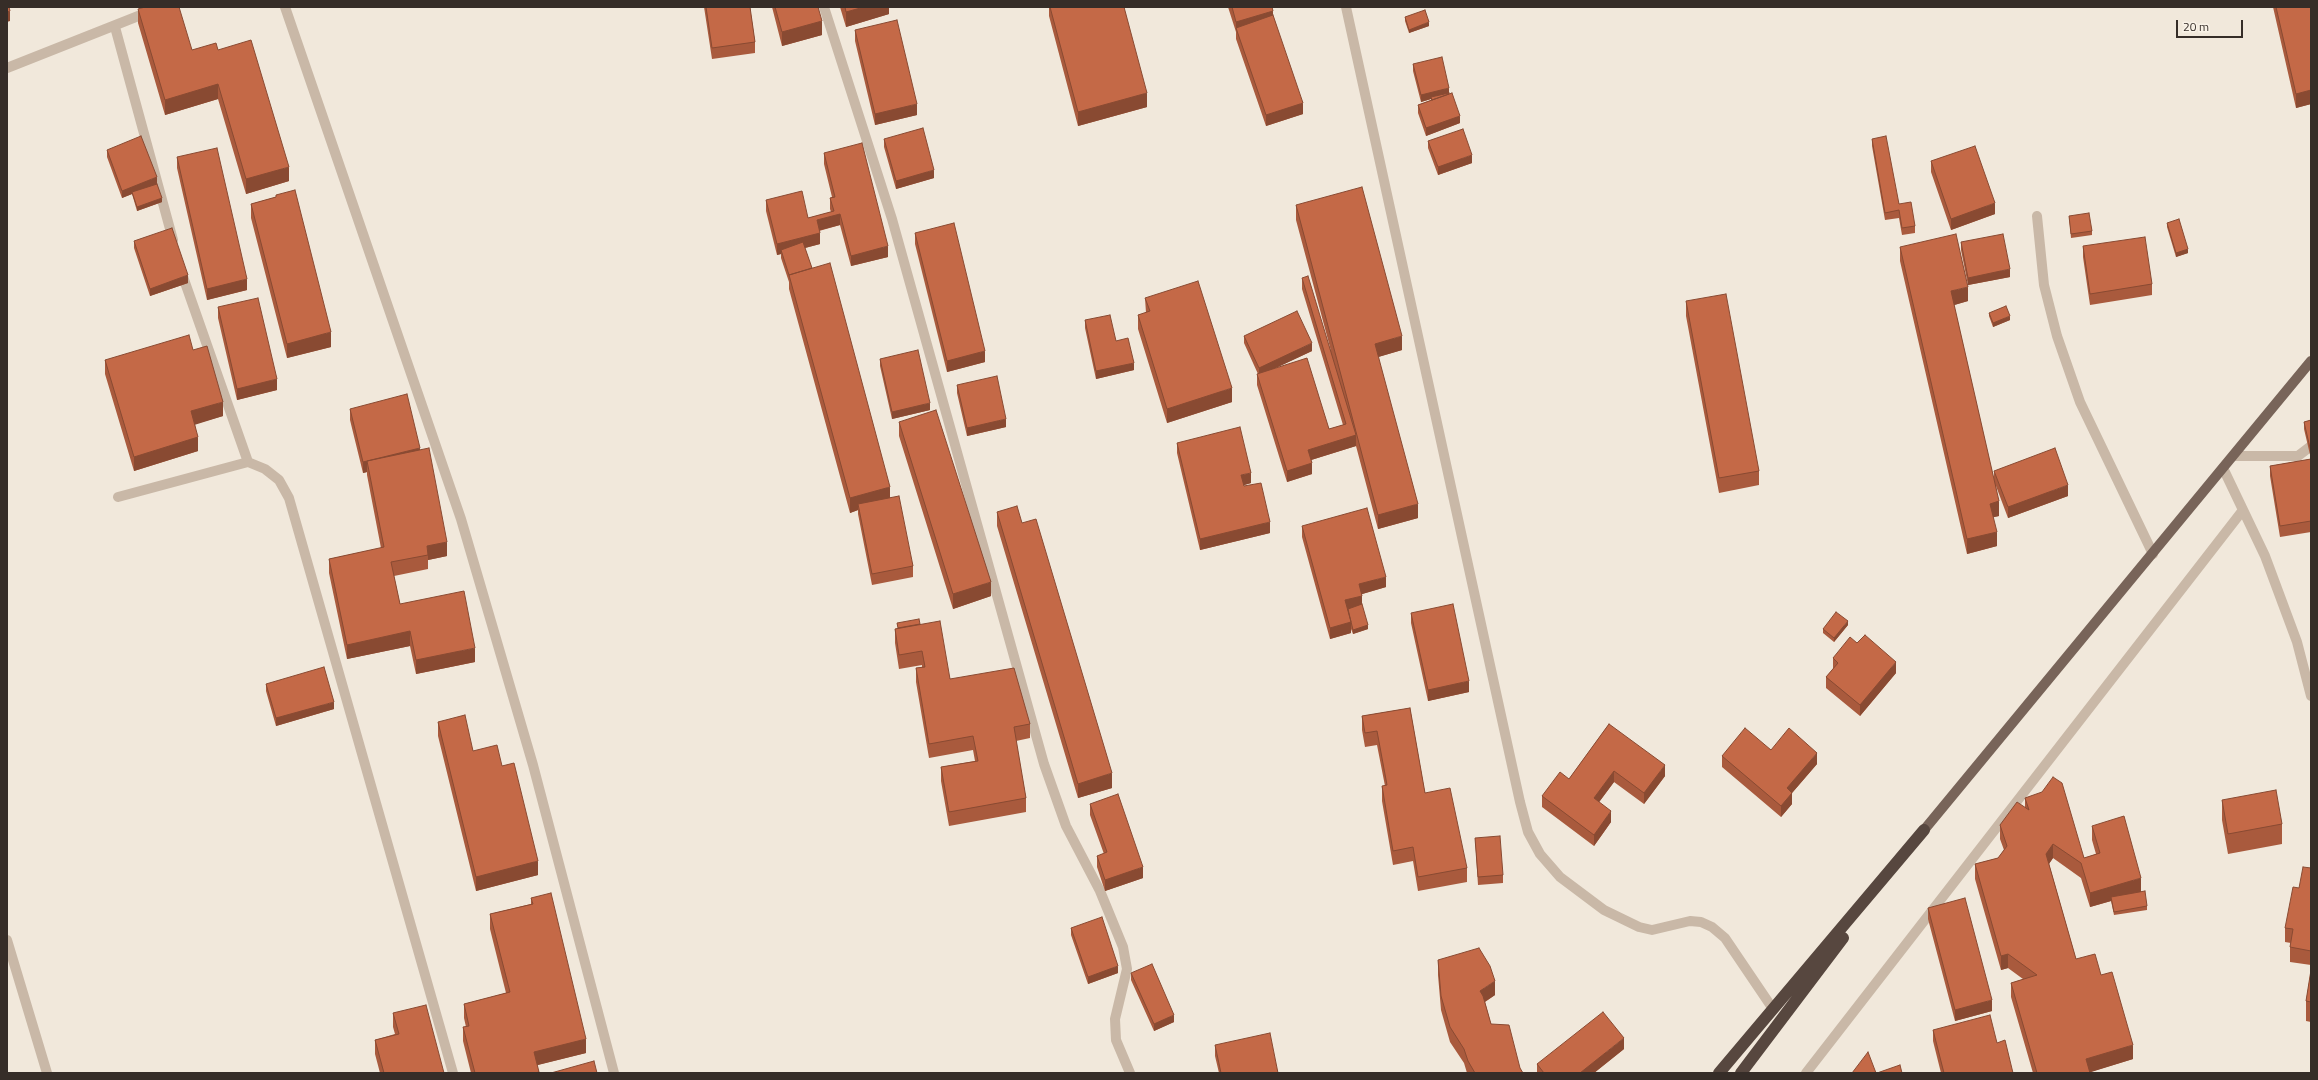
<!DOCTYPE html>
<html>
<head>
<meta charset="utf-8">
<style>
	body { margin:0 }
	#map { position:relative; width:2318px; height:1080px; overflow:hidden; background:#f1e8db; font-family:"Titillium Web",sans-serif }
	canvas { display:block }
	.frame { position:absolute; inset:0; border:8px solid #362d28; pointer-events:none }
	.scale { position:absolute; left:2176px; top:20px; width:67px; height:18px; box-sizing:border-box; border:2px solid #362d28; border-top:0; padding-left:5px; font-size:12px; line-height:14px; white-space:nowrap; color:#362d28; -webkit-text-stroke:3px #f9f2e7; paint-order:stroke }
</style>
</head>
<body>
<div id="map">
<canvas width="2318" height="1080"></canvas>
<div class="frame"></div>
<div class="scale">20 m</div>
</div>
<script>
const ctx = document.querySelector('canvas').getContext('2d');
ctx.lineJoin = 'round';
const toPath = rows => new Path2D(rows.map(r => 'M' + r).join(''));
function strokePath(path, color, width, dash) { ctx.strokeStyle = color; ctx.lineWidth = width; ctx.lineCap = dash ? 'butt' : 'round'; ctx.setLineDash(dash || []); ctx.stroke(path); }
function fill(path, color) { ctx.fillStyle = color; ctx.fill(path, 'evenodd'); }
strokePath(toPath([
	[285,7,461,519,533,765,614,1073],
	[824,7,892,219,1044,764,1066,826,1100,891,1123,947,1127,969,1115,1019,1116,1040,1130,1073],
	[1346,7,1520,802,1528,832,1540,854,1560,877,1604,910,1639,927,1652,930,1690,921,1701,922,1712,927,1725,938,1773,1009],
	[115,27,173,240],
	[7,68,161,7],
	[2037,216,2044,285,2057,336,2080,402,2153,554],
	[181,271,248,462],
	[2234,456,2298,456,2311,446],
	[2223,468,2265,556,2297,642,2311,696],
	[118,497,248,462,265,469,279,480,289,498,453,1073],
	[7,940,47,1073],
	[1806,1073,2243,510]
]), '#c9b8a7', 10);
strokePath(toPath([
	[1924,830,2311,361]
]), '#786459', 10);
strokePath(toPath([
	[1719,1073,1924,830],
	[1741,1073,1843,938]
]), '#57473f', 12);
fill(toPath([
	[704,7,750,7,755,42,755,53,712,59],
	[772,7,818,7,822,35,782,46],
	[840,7,889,7,889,14,846,27],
	[1049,7,1124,7,1147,107,1078,126,1049,16],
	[1228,7,1272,7,1273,16,1303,114,1266,126,1236,39,1236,32],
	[2273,7,2311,7,2311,104,2296,108],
	[138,9,192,50,218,50,289,181,246,194,218,99,165,115,138,23],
	[1405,17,1429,26,1409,33,1405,21],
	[855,30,917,115,875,125,855,41],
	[1413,64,1449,93,1460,123,1426,136,1418,113,1418,105,1431,100,1431,99,1421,102,1413,71],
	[884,139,934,178,896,189,884,147],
	[1872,139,1899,204,1915,226,1915,233,1902,235,1899,218,1885,220,1872,146],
	[1428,141,1472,163,1438,175,1428,148],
	[107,150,157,184,162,202,137,211,132,194,122,198,107,157],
	[824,153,888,257,851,266,840,225,819,231,820,244,805,248,890,497,913,566,913,577,872,585,858,514,858,510,850,513,789,289,789,282,781,258,781,254,777,255,766,211,766,200,808,218,831,212,830,209,830,198,832,197,824,164],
	[177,157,247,290,207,300,177,168],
	[1931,161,1995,214,1951,230,1931,172],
	[276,195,331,347,287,358,251,218,251,204,276,197],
	[1296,205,1402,350,1378,357,1418,518,1378,529,1356,446,1311,460,1312,474,1287,482,1257,385,1257,374,1258,374,1244,343,1244,336,1312,351,1271,370,1329,429,1343,425,1302,289,1302,278,1331,351,1296,220],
	[2069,216,2092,231,2092,235,2071,238],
	[2167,223,2188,253,2176,257,2167,227],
	[915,233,985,362,947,372,915,244],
	[134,241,188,283,150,296,134,248],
	[1961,242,2010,277,1968,285,1961,250],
	[2083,246,2152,284,2152,295,2090,305,2083,257],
	[1900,247,1968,301,1954,305,1994,480,1994,471,2068,496,2008,518,1996,486,1999,516,1993,517,1997,546,1967,554,1900,261],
	[1145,298,1232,402,1167,423,1138,329,1138,315,1146,313],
	[1686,301,1759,471,1759,485,1719,493,1686,316],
	[218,307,277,390,237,400,218,318],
	[1989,313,2010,320,1993,327,1989,316],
	[1085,320,1116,341,1134,370,1096,379,1085,328],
	[193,350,223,416,195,424,198,451,134,471,105,374,105,360],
	[880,359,930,410,892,419,880,366],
	[957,385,1006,427,967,436,957,393],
	[350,409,420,450,447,556,428,560,428,569,394,576,400,604,475,662,416,674,410,646,347,659,329,573,329,559,381,548,367,475,367,472,363,473,350,420],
	[2311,420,2311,532,2280,537,2270,476,2270,466,2311,459,2304,429,2304,422],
	[899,422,991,596,953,609,899,436],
	[1177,443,1251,483,1244,485,1244,486,1270,533,1200,550,1177,453],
	[997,512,1112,788,1078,798,997,526],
	[1302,526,1386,587,1362,594,1362,605,1368,629,1353,634,1351,629,1351,633,1330,639,1302,537],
	[1411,613,1469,692,1428,701,1411,623],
	[897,623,920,624,950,679,1030,724,1030,738,1016,741,1026,798,1026,812,949,826,941,781,941,767,975,761,973,750,929,758,916,682,916,668,922,667,922,665,899,669,895,643,895,629,898,628],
	[1848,625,1834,642,1823,633,1823,629],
	[1857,643,1896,673,1860,716,1826,688,1826,677,1833,669,1833,658],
	[266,684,334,709,276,726,266,691],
	[1410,708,1425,793,1467,868,1467,882,1418,891,1413,861,1393,865,1382,801,1382,786,1385,786,1377,745,1365,747,1362,730,1362,716],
	[438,722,473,751,502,766,538,875,476,891,438,736],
	[1609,724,1665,776,1644,804,1614,782,1599,802,1611,822,1594,846,1542,807,1542,796,1569,779],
	[1771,750,1817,764,1792,793,1792,804,1781,817,1722,767,1722,756],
	[2025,798,2084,858,2096,854,2092,840,2092,826,2141,892,2147,906,2147,910,2114,915,2111,901,2090,907,2081,878,2053,858,2049,864,2076,959,2101,975,2133,1059,2090,1072,2090,1073,2033,1073,2011,997,2011,983,2023,979,2008,968,2001,970,1975,879,1975,864,1998,858,2004,850,2000,839,2000,825,2025,808],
	[2222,800,2282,824,2282,844,2228,854,2222,820],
	[1090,804,1143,878,1105,891,1097,867,1097,856,1104,854,1090,815],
	[1475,838,1503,875,1503,883,1478,885],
	[2311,868,2311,965,2290,962,2290,947,2291,943,2285,942,2285,928,2299,888],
	[531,898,586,1053,537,1065,539,1073,471,1073,463,1041,463,1027,466,1027,464,1018,464,1004,506,993,490,929,490,914,531,904],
	[1928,908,1992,1011,1955,1021,1928,919],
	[1071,928,1118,973,1088,984,1071,935],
	[1438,960,1495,995,1485,1002,1491,1024,1523,1073,1467,1073,1464,1063,1450,1042,1441,1010,1438,975],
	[2311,970,2311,1022,2306,1021,2306,1001],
	[1131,973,1174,1022,1154,1031,1131,980],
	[393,1013,444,1073,380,1073,375,1054,375,1040,395,1034,393,1027],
	[1933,1030,1997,1043,2013,1073,1941,1073,1933,1041],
	[1215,1045,1278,1073,1219,1073,1215,1056],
	[1624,1049,1594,1073,1537,1073,1537,1064]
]), '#a95a3d');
fill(toPath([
	[864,7,889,7,889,14,846,27,846,12],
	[10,11,10,21,7,22,7,12],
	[1273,11,1273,22,1236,28,1236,32,1236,22],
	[822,21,822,35,782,46,782,32],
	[1429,22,1429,26,1409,33,1409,30],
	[218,84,218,99,165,115,165,100],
	[1449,88,1449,95,1431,97,1431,99,1421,102,1421,95],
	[2311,90,2311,104,2296,108,2296,94],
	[1147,93,1147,107,1078,126,1078,112],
	[1303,103,1303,114,1266,126,1266,115],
	[917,104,917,115,875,125,875,114],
	[1460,116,1460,123,1426,136,1426,128],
	[1472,155,1472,163,1438,175,1438,167],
	[289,167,289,181,246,194,246,179],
	[934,170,934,178,896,189,896,181],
	[157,177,157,185,132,192,132,194,122,198,122,191],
	[162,198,162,202,137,211,137,207],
	[1995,203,1995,214,1951,230,1951,219],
	[840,214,840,225,817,231,817,220],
	[820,233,820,244,782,254,781,250,781,254,777,255,777,244],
	[888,246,888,257,851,266,851,256],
	[2188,249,2188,253,2176,257,2176,253],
	[2010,269,2010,277,1968,285,1968,278],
	[188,275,188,283,150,296,150,289],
	[247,279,247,290,207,300,207,289],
	[1968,287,1968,301,1951,306,1951,291],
	[2010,316,2010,320,1993,327,1993,323],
	[331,332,331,347,287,358,287,344],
	[1402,336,1402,350,1375,358,1375,344],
	[1312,343,1312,351,1259,376,1259,368],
	[985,351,985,362,947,372,947,361],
	[1134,363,1134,370,1096,379,1096,371],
	[277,379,277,390,237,400,237,389],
	[1232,388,1232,402,1167,423,1167,409],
	[223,402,223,416,191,426,191,411],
	[930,403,930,410,892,419,892,412],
	[1006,419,1006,427,967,436,967,428],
	[1356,435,1356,446,1308,461,1308,450],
	[198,437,198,451,134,471,134,457],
	[420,448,420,458,367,461,367,472,363,473,363,462],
	[1312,463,1312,474,1287,482,1287,471],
	[1251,473,1251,483,1241,486,1241,475],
	[2068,485,2068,496,2008,518,2008,507],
	[890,487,890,501,858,504,858,510,850,513,850,498],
	[1999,501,1999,516,1990,518,1990,504],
	[1418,504,1418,518,1378,529,1378,515],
	[1270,522,1270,533,1200,550,1200,539],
	[1997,532,1997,546,1967,554,1967,539],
	[447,542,447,556,428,560,428,555,427,546],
	[1386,577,1386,587,1359,595,1359,584],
	[991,582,991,596,953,609,953,594],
	[1362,596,1362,606,1347,611,1345,600],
	[1848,621,1848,625,1834,642,1834,638],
	[1351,622,1351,633,1330,639,1330,628],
	[1368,625,1368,629,1353,634,1353,630],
	[410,631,410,646,347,659,347,645],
	[475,648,475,662,416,674,416,660],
	[1896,662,1896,673,1860,716,1860,705],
	[1469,681,1469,692,1428,701,1428,690],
	[334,702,334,709,276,726,276,718],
	[1817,753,1817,764,1792,793,1792,804,1781,817,1781,806,1787,788],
	[1665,765,1665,776,1644,804,1644,793],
	[1614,771,1614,782,1594,809,1594,798],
	[1112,773,1112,788,1078,798,1078,784],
	[1611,811,1611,822,1594,846,1594,835],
	[2053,844,2053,858,2046,868,2046,854],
	[538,861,538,875,476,891,476,877],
	[1143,867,1143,878,1105,891,1105,880],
	[2141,878,2141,892,2111,897,2111,901,2090,907,2090,893],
	[2008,954,2008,968,2001,970,2001,956],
	[1118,966,1118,973,1088,984,1088,977],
	[1495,981,1495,995,1480,1005,1480,991],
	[1992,1000,1992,1011,1955,1021,1955,1010],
	[1174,1015,1174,1022,1154,1031,1154,1024],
	[1624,1038,1624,1049,1594,1073,1580,1073],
	[586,1039,586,1053,534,1066,534,1052],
	[2133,1045,2133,1059,2088,1073,2086,1059]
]), '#894a32');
const building = toPath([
	[7,7,9,7,10,11,7,12,7,7],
	[145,7,179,7,192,50,216,43,218,50,251,40,289,167,246,179,218,84,165,100,138,9,145,7],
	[706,7,750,7,755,42,712,48,706,7],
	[775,7,818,7,822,21,782,32,775,7],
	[845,7,864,7,846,12,845,7],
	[1050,7,1124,7,1147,93,1078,112,1050,7],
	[1232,7,1272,7,1273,11,1236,22,1232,7],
	[2276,7,2311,7,2311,90,2296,94,2276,7],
	[1425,10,1429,22,1409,30,1405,17,1425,10],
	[1273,15,1303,103,1266,115,1236,28,1273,15],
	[897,20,917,104,875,114,855,30,897,20],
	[1442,57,1449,88,1421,95,1413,64,1442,57],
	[1449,93,1449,94,1432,100,1431,97,1449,93],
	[1452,93,1460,116,1426,128,1418,105,1452,93],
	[923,128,934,170,896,181,884,139,923,128],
	[1463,129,1472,155,1438,167,1428,141,1463,129],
	[141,136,157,177,122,191,107,150,141,136],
	[1886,136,1899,204,1911,202,1915,226,1902,228,1899,210,1885,213,1872,139,1886,136],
	[862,143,888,246,851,256,840,214,817,220,820,233,777,244,766,200,802,191,808,218,834,211,830,198,835,197,824,153,862,143],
	[1975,146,1995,203,1951,219,1931,161,1975,146],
	[217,148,247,279,207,289,177,157,217,148],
	[157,184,162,198,137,207,132,192,157,184],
	[1362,187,1402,336,1375,344,1418,504,1378,515,1296,205,1362,187],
	[295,190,331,332,287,344,251,204,276,197,276,195,295,190],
	[2089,213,2092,231,2071,234,2069,216,2089,213],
	[2179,219,2188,249,2176,253,2167,223,2179,219],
	[954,223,985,351,947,361,915,233,954,223],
	[172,228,188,275,150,289,134,241,172,228],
	[1956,234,1968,287,1951,291,1999,501,1990,504,1997,532,1967,539,1900,247,1956,234],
	[2003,234,2010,269,1968,278,1961,242,2003,234],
	[2145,237,2152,284,2090,294,2083,246,2145,237],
	[803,242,812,268,789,275,781,250,803,242],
	[830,263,890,487,850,498,789,275,830,263],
	[1308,276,1356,435,1308,450,1312,463,1287,471,1257,374,1307,358,1329,429,1346,424,1302,278,1308,276],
	[1198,281,1232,388,1167,409,1138,315,1150,311,1145,298,1198,281],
	[1726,294,1759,471,1719,478,1686,301,1726,294],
	[258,298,277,379,237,389,218,307,258,298],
	[2006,306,2010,316,1993,323,1989,313,2006,306],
	[1297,311,1312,343,1259,368,1244,336,1297,311],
	[1110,315,1116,341,1128,338,1134,363,1096,371,1085,320,1110,315],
	[189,335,193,350,207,346,223,402,191,411,198,437,134,457,105,360,189,335],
	[918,350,930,403,892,412,880,359,918,350],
	[997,376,1006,419,967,428,957,385,997,376],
	[407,394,420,448,363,462,350,409,407,394],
	[936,410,991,582,953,594,899,422,936,410],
	[2311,420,2311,452,2304,422,2311,420],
	[1240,427,1251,473,1241,475,1244,486,1261,483,1270,522,1200,539,1177,443,1240,427],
	[429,448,447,542,427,546,428,555,391,562,400,604,464,591,475,648,416,660,410,631,347,645,329,559,384,547,367,461,429,448],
	[2055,448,2068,485,2008,507,1994,471,2055,448],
	[2311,459,2311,521,2280,526,2270,466,2311,459],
	[899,496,913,566,872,574,858,504,899,496],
	[1017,506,1022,523,1036,519,1112,773,1078,784,997,512,1017,506],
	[1367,508,1386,577,1359,584,1362,596,1345,600,1351,622,1330,628,1302,526,1367,508],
	[1362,604,1368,625,1353,630,1348,609,1362,604],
	[1453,604,1469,681,1428,690,1411,613,1453,604],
	[1836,612,1848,621,1834,638,1823,629,1836,612],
	[919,619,920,624,898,628,897,623,919,619],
	[940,621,950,679,1014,668,1030,724,1014,727,1026,798,949,812,941,767,978,761,973,736,929,744,916,668,925,667,922,651,899,655,895,629,940,621],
	[1865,635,1896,662,1860,705,1826,677,1838,663,1833,658,1850,637,1857,643,1865,635],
	[324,667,334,702,276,718,266,684,324,667],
	[1410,708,1425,793,1450,788,1467,868,1418,877,1413,847,1393,851,1382,786,1387,785,1377,731,1365,733,1362,716,1410,708],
	[465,715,473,751,497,745,502,766,514,763,538,861,476,877,438,722,465,715],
	[1609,724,1665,765,1644,793,1614,771,1594,798,1611,811,1594,835,1542,796,1560,772,1569,779,1609,724],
	[1745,728,1771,750,1789,728,1817,753,1787,788,1792,793,1781,806,1722,756,1745,728],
	[2053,777,2062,783,2084,858,2100,853,2092,826,2124,816,2141,878,2090,893,2081,863,2053,844,2046,854,2076,959,2095,954,2101,975,2112,972,2133,1045,2086,1059,2090,1073,2037,1073,2011,983,2037,975,2008,954,2001,956,1975,864,1998,858,2007,846,2000,825,2017,802,2029,810,2025,798,2042,792,2053,777],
	[2276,790,2282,824,2228,834,2222,800,2276,790],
	[1118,794,1143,867,1105,880,1097,856,1107,852,1090,804,1118,794],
	[1500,836,1503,875,1478,877,1475,838,1500,836],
	[2303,867,2311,868,2311,951,2290,947,2293,929,2285,928,2293,887,2299,888,2303,867],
	[2145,891,2147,906,2114,912,2111,897,2145,891],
	[551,893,586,1039,534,1052,539,1072,535,1073,475,1073,463,1027,469,1026,464,1004,510,992,490,914,533,904,531,898,551,893],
	[1965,898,1992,1000,1955,1010,1928,908,1965,898],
	[1102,917,1118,966,1088,977,1071,928,1102,917],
	[1479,948,1490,966,1495,981,1480,991,1483,996,1491,1024,1509,1025,1520,1068,1523,1073,1475,1073,1468,1061,1464,1049,1450,1027,1441,996,1438,960,1479,948],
	[1152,964,1174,1015,1154,1024,1131,973,1152,964],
	[2311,970,2311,1002,2306,1001,2311,970],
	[426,1005,444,1073,384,1073,375,1040,399,1034,393,1013,426,1005],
	[1603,1012,1624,1038,1580,1073,1544,1073,1537,1064,1603,1012],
	[1990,1015,1997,1043,2005,1040,2013,1073,1944,1073,1933,1030,1990,1015],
	[1270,1033,1278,1073,1221,1073,1215,1045,1270,1033],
	[1868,1052,1876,1073,1852,1073,1868,1052],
	[594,1061,597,1073,551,1073,594,1061],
	[1900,1065,1902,1073,1877,1073,1900,1065]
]);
fill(building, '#c46947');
strokePath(building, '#894a32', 1);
</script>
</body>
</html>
